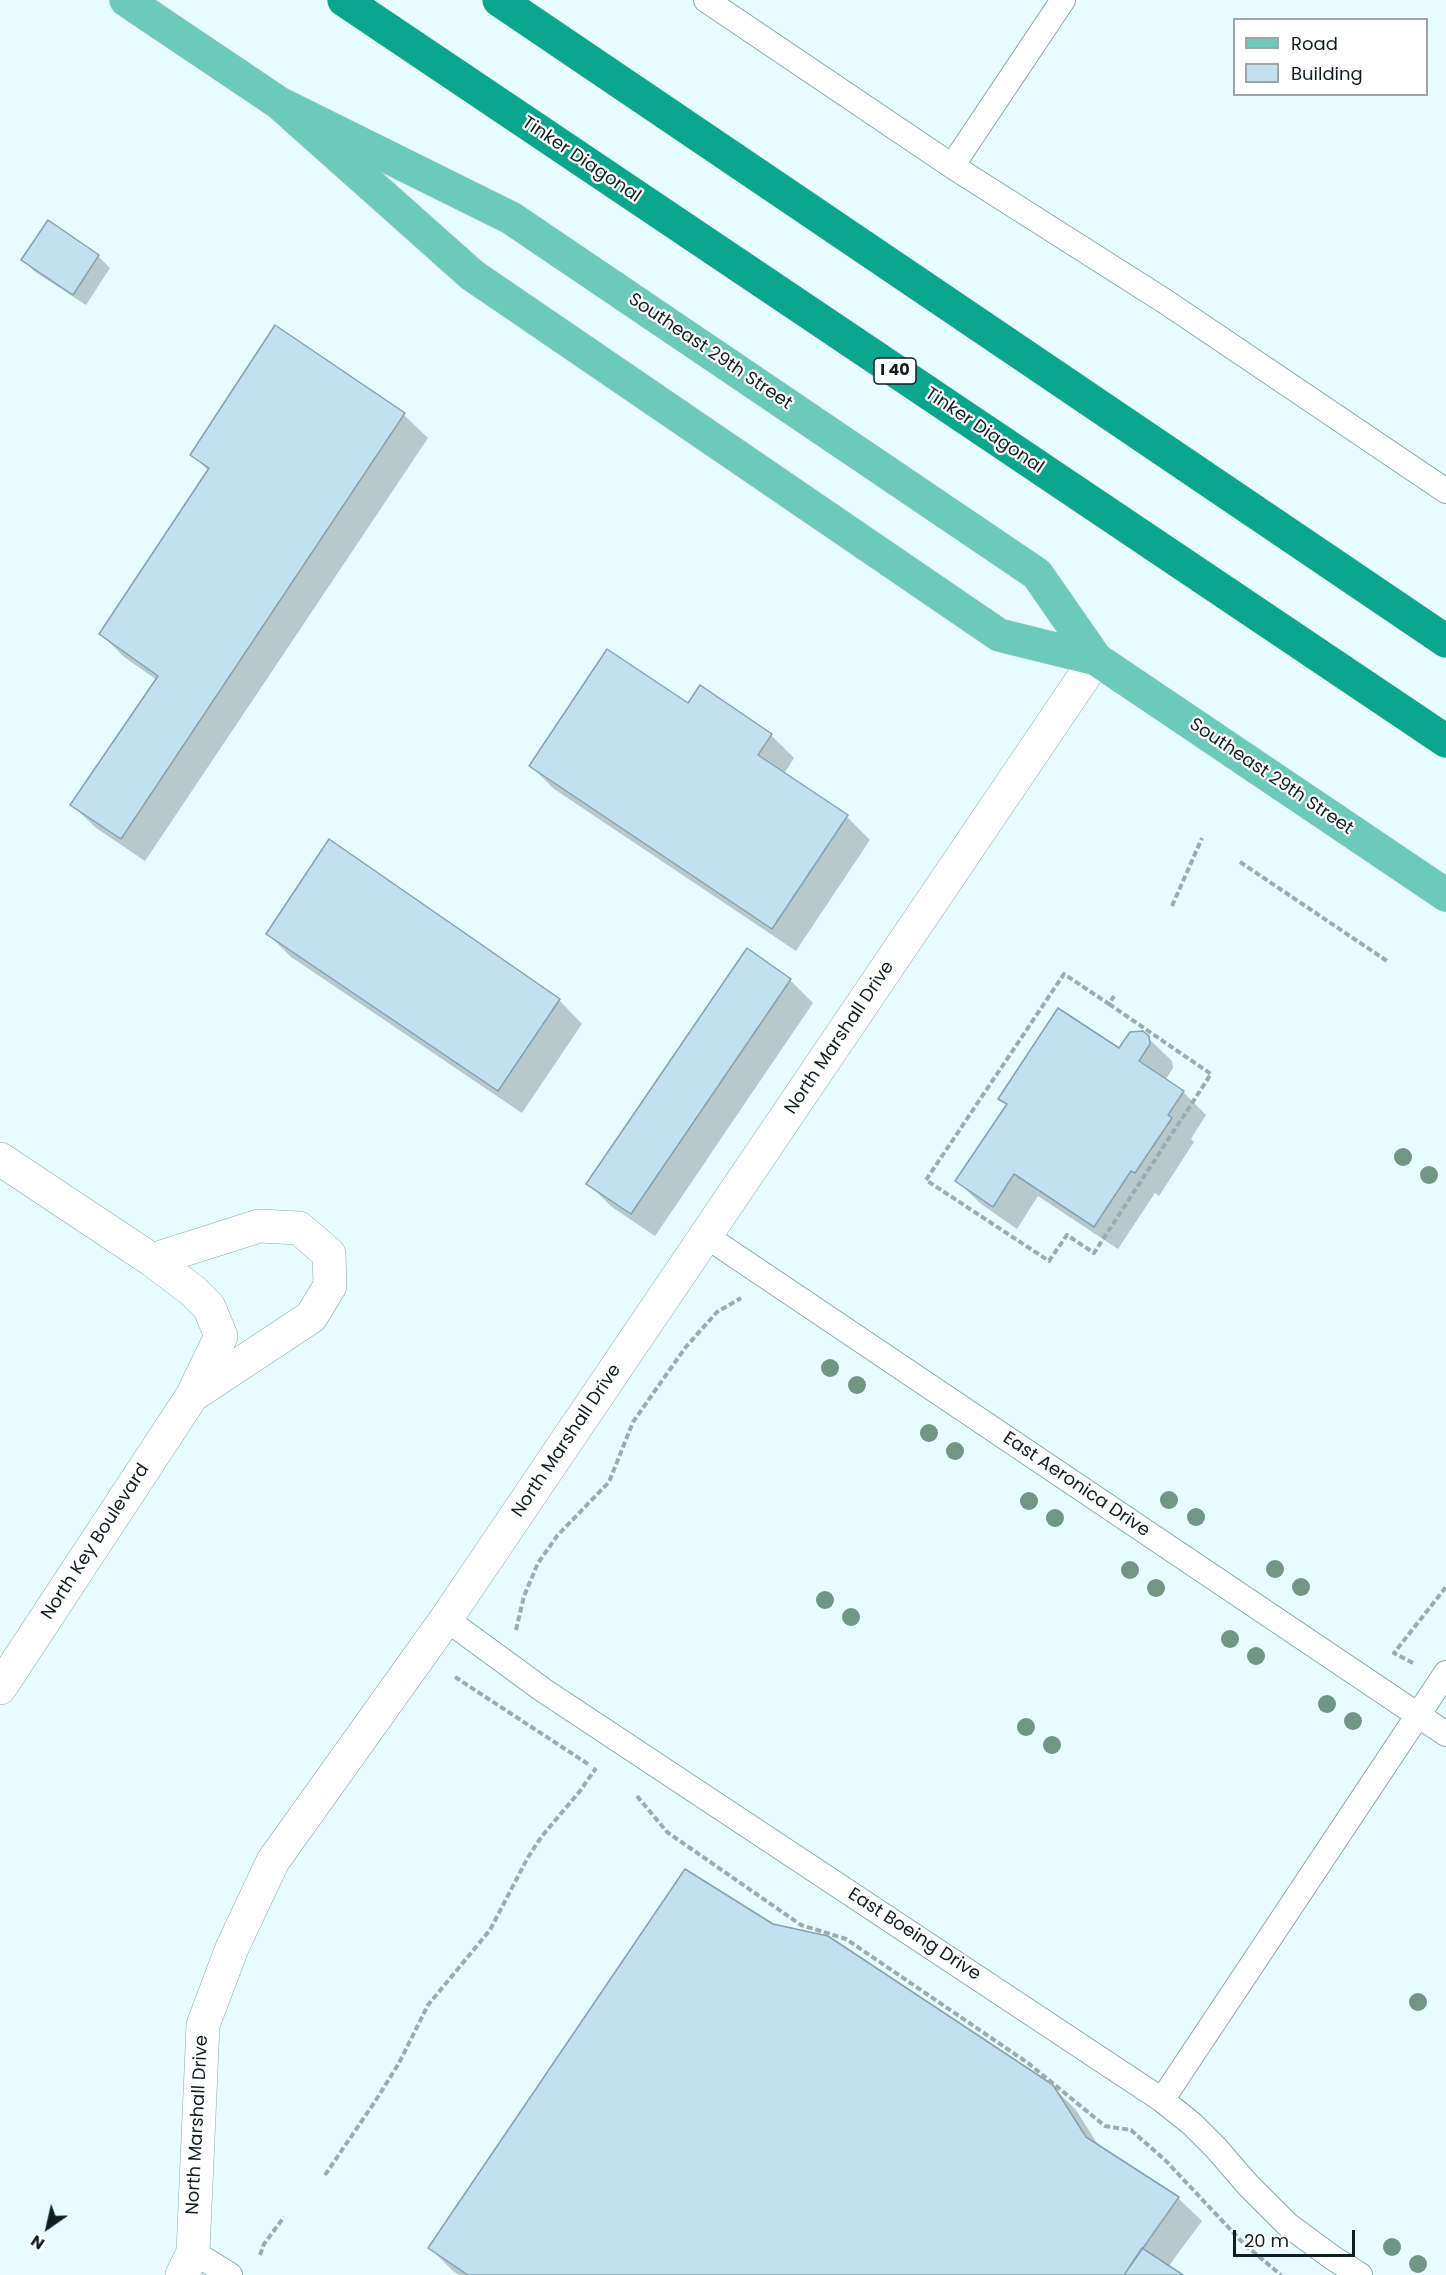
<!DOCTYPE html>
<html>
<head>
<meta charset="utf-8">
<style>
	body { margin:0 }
	#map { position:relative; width:1446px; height:2275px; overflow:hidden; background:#e6fcfe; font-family:Poppins,sans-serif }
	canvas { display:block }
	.legend { position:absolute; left:1233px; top:18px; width:195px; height:78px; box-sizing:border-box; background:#fff; border:2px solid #9fa5a6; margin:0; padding:8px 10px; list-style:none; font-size:18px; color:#101e20 }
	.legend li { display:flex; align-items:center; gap:12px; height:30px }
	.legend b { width:30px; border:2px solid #9fa5a6 }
	.north { position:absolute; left:18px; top:2197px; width:60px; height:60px; -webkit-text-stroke:4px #fff; paint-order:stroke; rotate:214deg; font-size:16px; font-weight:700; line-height:24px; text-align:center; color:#101e20 }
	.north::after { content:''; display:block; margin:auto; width:21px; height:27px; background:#101e20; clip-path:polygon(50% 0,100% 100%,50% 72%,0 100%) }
	.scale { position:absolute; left:1233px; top:2230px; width:122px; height:27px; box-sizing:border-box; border:3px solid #101e20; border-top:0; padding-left:8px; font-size:18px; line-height:21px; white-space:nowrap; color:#101e20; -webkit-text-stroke:4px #fff; paint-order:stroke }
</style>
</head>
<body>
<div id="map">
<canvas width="1446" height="2275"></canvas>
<ul class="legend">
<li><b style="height:8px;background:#6ccabb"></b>Road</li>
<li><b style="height:16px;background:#c2e1f0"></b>Building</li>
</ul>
<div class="north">N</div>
<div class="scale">20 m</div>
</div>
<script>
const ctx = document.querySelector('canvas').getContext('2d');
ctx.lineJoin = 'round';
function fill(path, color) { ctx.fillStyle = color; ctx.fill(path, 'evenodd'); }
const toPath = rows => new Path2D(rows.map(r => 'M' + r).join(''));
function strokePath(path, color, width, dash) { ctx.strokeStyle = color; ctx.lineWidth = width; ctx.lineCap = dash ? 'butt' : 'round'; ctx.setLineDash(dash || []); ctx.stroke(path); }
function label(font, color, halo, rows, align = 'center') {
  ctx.font = font + ' Poppins,sans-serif'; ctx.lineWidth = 4.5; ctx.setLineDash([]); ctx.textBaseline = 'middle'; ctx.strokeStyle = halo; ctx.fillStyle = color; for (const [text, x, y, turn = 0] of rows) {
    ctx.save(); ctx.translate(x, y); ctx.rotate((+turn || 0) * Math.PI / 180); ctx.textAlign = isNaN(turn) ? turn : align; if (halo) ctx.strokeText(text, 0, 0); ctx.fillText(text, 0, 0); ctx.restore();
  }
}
fill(toPath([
	[98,256,110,268,86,305,35,272,23,260],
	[275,327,404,415,428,438,145,861,96,828,72,805,157,680,124,657,101,634,209,471,192,455],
	[771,735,794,758,784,774,847,817,870,840,796,951,554,789,531,766],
	[268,934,559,1000,582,1024,522,1113,291,957],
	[790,980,813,1003,655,1236,612,1207,588,1184],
	[1142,1032,1172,1061,1173,1068,1165,1080,1183,1092,1206,1115,1191,1139,1194,1142,1159,1196,1155,1193,1118,1249,1038,1196,1017,1229,981,1204,957,1181,1008,1106,1000,1098,1119,1050],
	[772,1926,1052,2086,1076,2110,1100,2148,1178,2198,1202,2221,1168,2267,1180,2275,459,2275,453,2271,430,2248]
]), '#0003');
const building = toPath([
	[48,220,99,255,73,295,21,260,48,220],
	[275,325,405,413,121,839,70,805,158,676,99,634,209,468,190,455,275,325],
	[607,649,688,703,700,685,772,734,758,755,848,815,772,929,529,766,607,649],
	[329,839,560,999,498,1091,266,934,329,839],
	[747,948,791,979,631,1214,586,1184,747,948],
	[1058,1008,1119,1048,1130,1032,1143,1031,1149,1036,1150,1044,1139,1061,1184,1091,1168,1115,1172,1118,1135,1173,1131,1171,1094,1227,1014,1174,993,1207,955,1181,1007,1104,998,1099,1058,1008],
	[685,1869,773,1924,828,1936,1053,2085,1086,2137,1179,2197,1124,2275,468,2275,428,2248,685,1869],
	[1142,2248,1183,2275,1124,2275,1142,2248]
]);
fill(building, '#c2e1f0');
strokePath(building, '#84a2b1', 1.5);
const service = toPath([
	[706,0,952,166,1166,302,1446,491],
	[952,166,1063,0],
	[706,1236,1446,1734],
	[446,1619,543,1690,1162,2100,1192,2124,1216,2148,1248,2185,1288,2225,1333,2258,1360,2275],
	[1162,2100,1446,1673],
	[193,2252,230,2275]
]);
const minor = toPath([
	[0,1159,152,1260,193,1291,209,1307,221,1336,192,1396,0,1688],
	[152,1260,259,1226,299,1228,329,1254,330,1286,311,1317,193,1395],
	[182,2275,193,2252,203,2025,232,1948,273,1861,446,1619,1096,659]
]);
const primary = toPath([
	[126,0,279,103,511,218,1037,574,1096,659],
	[279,103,472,275,999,635,1096,659,1446,895]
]);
const motorway = toPath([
	[344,0,1446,741],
	[499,0,1446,641]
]);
strokePath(service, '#87abae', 26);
strokePath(minor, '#87abae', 34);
strokePath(primary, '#d9dbdb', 34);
strokePath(motorway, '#d9dbdb', 34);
strokePath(toPath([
	[1240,862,1387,961],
	[1172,906,1202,838],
	[1109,1004,1211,1074,1094,1253,1067,1235,1049,1261,926,1180,1064,974,1109,1004,1114,996],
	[516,1630,524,1596,538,1563,557,1536,609,1482,633,1422,685,1348,717,1312,741,1298],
	[1413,1663,1394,1653,1446,1587],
	[455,1677,588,1764],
	[637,1796,667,1832,801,1925,846,1939,1028,2063,1105,2126,1131,2130,1167,2162,1244,2244,1281,2275],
	[325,2175,376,2100,399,2063,428,2005,490,1930,527,1859,542,1836,580,1791,596,1768],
	[260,2255,264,2244,284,2217]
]), '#9aadaf', 4, [6, 3]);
strokePath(service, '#fff', 24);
strokePath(minor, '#fff', 33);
strokePath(primary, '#6ccabb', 33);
strokePath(motorway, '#0aa68d', 33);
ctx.fillStyle = '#6f9784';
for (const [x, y] of [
	[1403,1157],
	[1429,1175],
	[830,1368],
	[857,1385],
	[929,1433],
	[955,1451],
	[1169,1500],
	[1029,1501],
	[1196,1517],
	[1055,1518],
	[1275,1569],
	[1130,1570],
	[1301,1587],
	[1156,1588],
	[825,1600],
	[851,1617],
	[1230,1639],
	[1256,1656],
	[1327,1704],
	[1353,1721],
	[1026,1727],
	[1052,1745],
	[1418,2002],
	[1392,2247],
	[1418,2264]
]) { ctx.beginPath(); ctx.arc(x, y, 9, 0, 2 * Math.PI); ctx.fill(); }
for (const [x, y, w] of [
	[895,371,42]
]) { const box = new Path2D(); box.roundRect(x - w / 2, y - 13, w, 26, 4.5); ctx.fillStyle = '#fff'; ctx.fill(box); strokePath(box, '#101e20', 1.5); }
label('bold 16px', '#101e20', null, [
	["I 40",895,371]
]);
label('18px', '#101e20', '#fff', [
	["Tinker Diagonal",581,160,34],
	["Southeast 29th Street",710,352,34],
	["Tinker Diagonal",984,431,34],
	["Southeast 29th Street",1271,777,34],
	["North Marshall Drive",840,1038,-56],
	["North Marshall Drive",567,1441,-56],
	["East Aeronica Drive",1076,1485,34],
	["North Key Boulevard",96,1542,-57],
	["East Boeing Drive",914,1935,33],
	["North Marshall Drive",198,2125,-87]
]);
</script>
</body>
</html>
